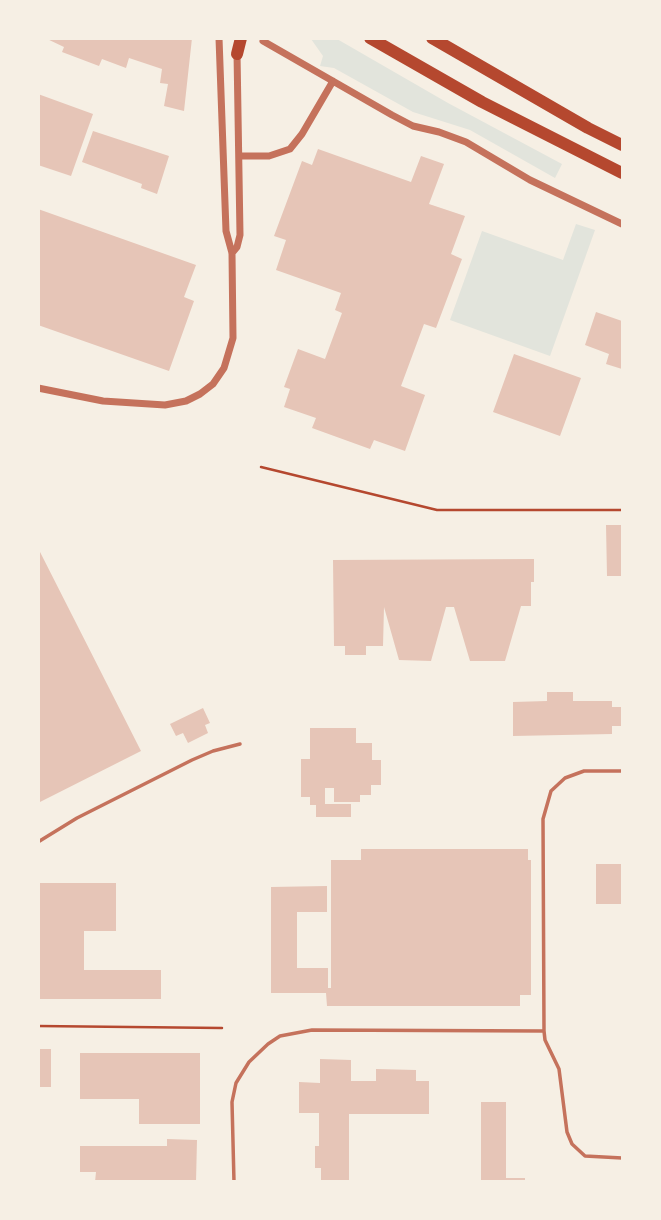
<!DOCTYPE html>
<html>
<head>
<meta charset="utf-8">
<style>
	body { margin:0 }
	#map { position:relative; width:661px; height:1220px; overflow:hidden; background:#f6efe4; font-family:Ubuntu,sans-serif }
	canvas { display:block }
	.frame { position:absolute; inset:0; border:40px solid #f6efe4; pointer-events:none }
</style>
</head>
<body>
<div id="map">
<canvas width="661" height="1220"></canvas>
<div class="frame"></div>
</div>
<script>
const ctx = document.querySelector('canvas').getContext('2d');
ctx.lineJoin = 'round';
function fill(path, color) { ctx.fillStyle = color; ctx.fill(path, 'evenodd'); }
const toPath = rows => new Path2D(rows.map(r => 'M' + r).join(''));
function strokePath(path, color, width, dash) { ctx.strokeStyle = color; ctx.lineWidth = width; ctx.lineCap = dash ? 'butt' : 'round'; ctx.setLineDash(dash || []); ctx.stroke(path); }
fill(toPath([
	[311,39,337,39,448,103,562,164,555,178,470,130,413,112,334,68,320,66,323,56],
	[576,224,595,230,550,356,450,320,482,231,563,260]
]), '#e2e4dc');
fill(toPath([
	[45,38,192,38,184,111,164,106,168,84,160,83,162,69,129,58,126,68,102,59,99,66,62,52,64,47],
	[38,94,93,114,71,176,38,165],
	[93,131,169,156,157,194,141,188,142,184,82,162],
	[318,149,411,182,421,156,444,164,429,204,465,216,451,254,462,259,436,328,424,324,401,386,425,395,405,451,374,440,370,449,312,428,316,418,284,407,290,389,284,387,298,349,325,359,342,313,335,310,341,293,276,270,286,240,274,236,302,161,312,165],
	[38,209,196,265,184,297,194,301,169,371,38,325],
	[596,312,622,321,622,369,606,364,609,354,585,345],
	[514,354,581,378,560,436,493,412],
	[606,525,622,525,622,576,607,576],
	[38,548,141,751,38,803],
	[534,559,534,582,531,582,531,606,521,606,505,661,470,661,454,607,446,607,431,661,399,660,384,607,383,646,366,646,366,655,345,655,345,646,334,646,333,560],
	[547,692,573,692,573,701,612,701,612,707,622,707,622,726,612,726,612,734,513,736,513,702,547,701],
	[203,708,210,723,205,725,208,733,188,743,183,733,176,736,170,724],
	[310,728,356,728,356,743,372,743,372,760,381,760,381,785,371,785,371,795,360,795,360,802,334,802,334,788,325,788,325,804,351,804,351,817,316,817,316,805,310,805,310,797,301,797,301,759,310,759],
	[361,849,528,849,528,860,531,860,531,995,520,995,520,1006,327,1006,326,993,271,993,271,887,327,886,327,912,297,912,297,968,328,968,328,988,331,988,331,860,361,860],
	[596,864,622,864,622,904,596,904],
	[38,883,116,883,116,931,84,931,84,970,161,970,161,999,38,999],
	[38,1049,51,1049,51,1087,38,1087],
	[80,1053,200,1053,200,1124,139,1124,139,1099,80,1099],
	[320,1059,351,1060,351,1081,376,1081,376,1069,416,1070,416,1081,429,1081,429,1114,349,1114,349,1182,321,1182,321,1168,315,1168,315,1146,319,1146,319,1113,299,1113,299,1082,320,1083],
	[481,1102,506,1102,506,1178,525,1178,525,1182,481,1182],
	[167,1139,197,1140,196,1182,95,1182,96,1172,80,1172,80,1146,167,1146]
]), '#e6c5b7');
strokePath(toPath([
	[261,467,437,510,622,510],
	[38,1026,222,1028]
]), '#b5482f', 2.5);
strokePath(toPath([
	[622,771,584,771,565,778,551,791,543,819,544,1031,545,1040,559,1069,567,1132,572,1144,585,1156,622,1158],
	[38,842,77,818,192,760,213,751,240,744],
	[234,1182,232,1102,236,1083,249,1062,268,1044,280,1036,312,1030,544,1031]
]), '#c5725c', 3.5);
strokePath(toPath([
	[263,41,392,115,413,126,439,132,466,142,530,180,622,224],
	[239,156,269,156,290,149,302,134,333,81],
	[232,253,237,247,240,235,237,53],
	[38,388,103,401,165,405,186,401,200,394,213,384,224,368,233,338,232,253,226,231,219,38]
]), '#c5725c', 7);
strokePath(toPath([
	[370,38,482,102,622,173],
	[432,38,588,128,622,145],
	[237,54,241,38]
]), '#b5482f', 12);
</script>
</body>
</html>
